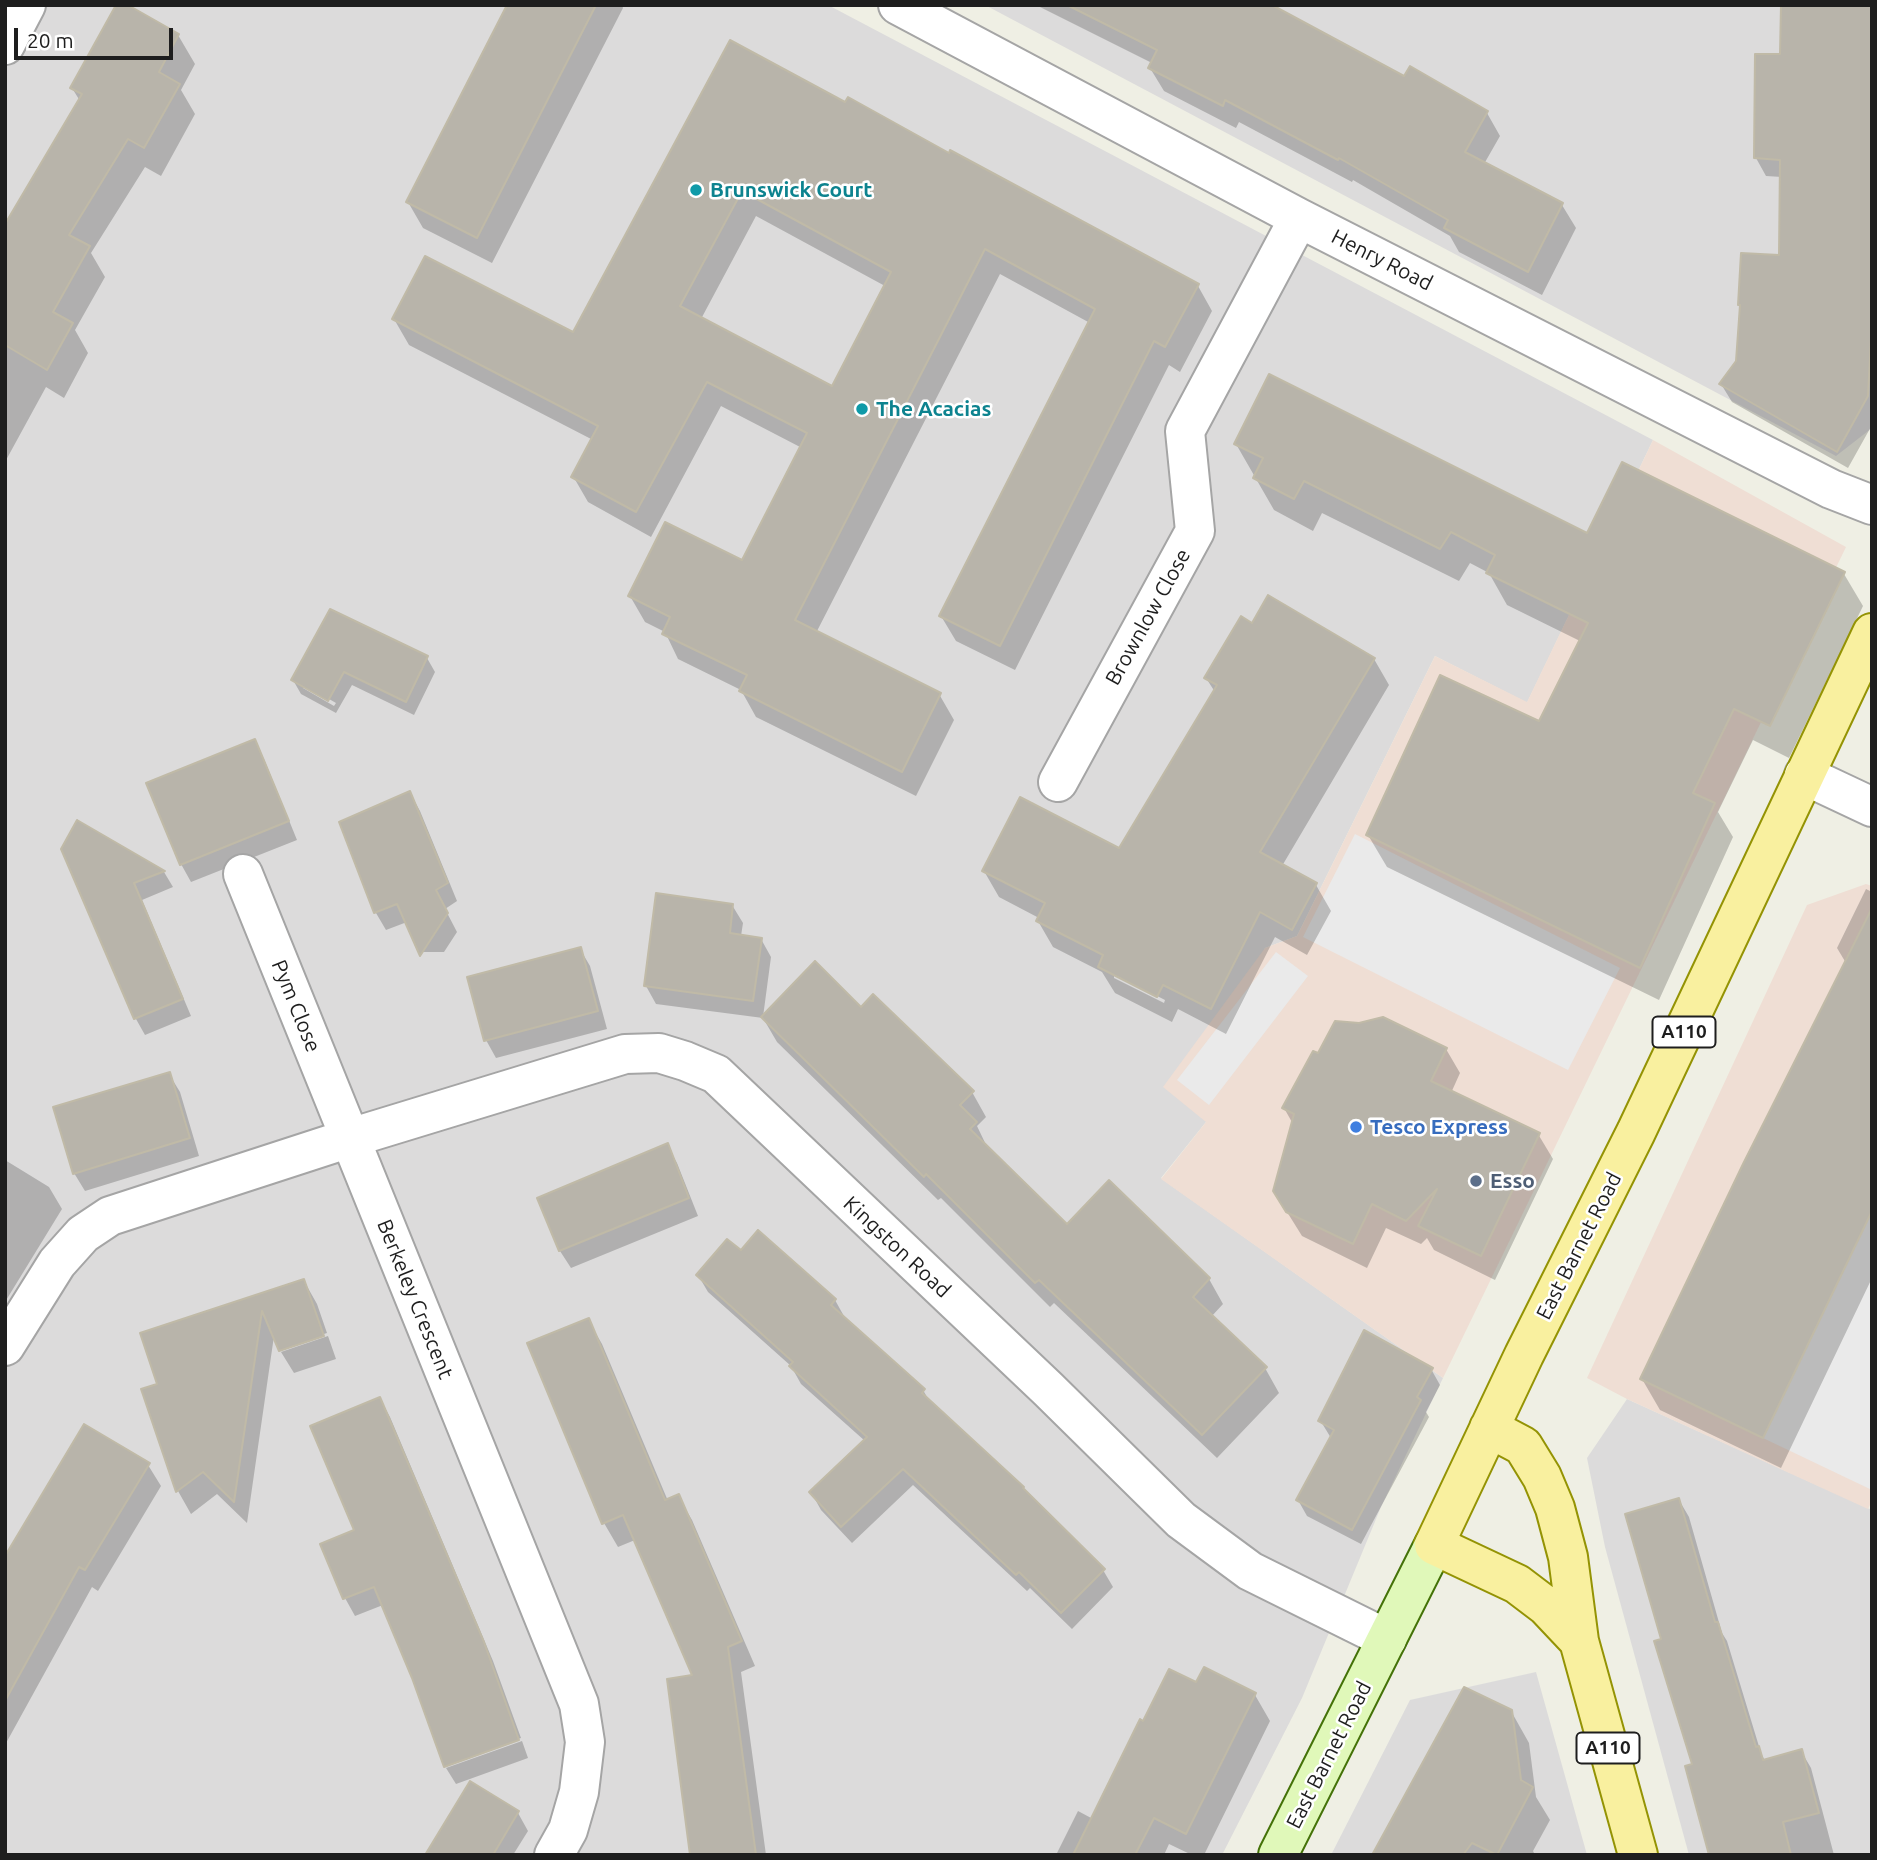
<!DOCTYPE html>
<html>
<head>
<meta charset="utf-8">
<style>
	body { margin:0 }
	#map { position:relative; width:1877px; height:1860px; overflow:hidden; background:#efefe4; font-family:Ubuntu,sans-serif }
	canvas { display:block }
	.frame { position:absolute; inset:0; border:7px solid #1e1e1e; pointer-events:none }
	.scale { position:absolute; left:14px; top:28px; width:159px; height:32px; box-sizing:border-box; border:4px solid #1e1e1e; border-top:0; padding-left:9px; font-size:21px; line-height:24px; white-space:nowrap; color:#1e1e1e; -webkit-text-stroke:5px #fff; paint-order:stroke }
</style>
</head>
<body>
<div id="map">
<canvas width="1877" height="1860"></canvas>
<div class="frame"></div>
<div class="scale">20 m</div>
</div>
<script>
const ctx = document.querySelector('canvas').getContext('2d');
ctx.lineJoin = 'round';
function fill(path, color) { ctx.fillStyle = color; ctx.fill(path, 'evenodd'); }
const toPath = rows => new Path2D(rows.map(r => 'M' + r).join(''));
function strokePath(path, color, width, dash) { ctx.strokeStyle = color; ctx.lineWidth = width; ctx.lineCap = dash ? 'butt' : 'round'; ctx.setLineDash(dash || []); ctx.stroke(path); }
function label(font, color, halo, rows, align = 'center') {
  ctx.font = font + ' Ubuntu,sans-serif'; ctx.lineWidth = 5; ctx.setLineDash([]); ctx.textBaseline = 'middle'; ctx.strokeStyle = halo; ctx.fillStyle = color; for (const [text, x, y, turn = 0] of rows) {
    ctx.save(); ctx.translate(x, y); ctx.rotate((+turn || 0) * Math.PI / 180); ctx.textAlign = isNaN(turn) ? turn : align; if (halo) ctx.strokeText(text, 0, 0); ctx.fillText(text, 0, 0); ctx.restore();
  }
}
fill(toPath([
	[5,5,828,5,1653,440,1527,703,1435,656,1297,936,1265,948,1206,1122,1161,1178,1443,1378,1381,1507,1302,1698,1222,1855,5,1855],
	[985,5,1872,5,1872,428,1836,456],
	[1627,1399,1872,1510,1872,1855,1689,1855,1605,1547,1587,1458],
	[1536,1672,1587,1855,1331,1855,1410,1700]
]), '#dcdbdb');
fill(toPath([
	[1653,440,1846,547,1443,1378,1161,1179,1206,1122,1163,1087,1265,948,1297,936,1435,656,1527,702],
	[1866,884,1872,886,1872,1501,1868,1509,1627,1399,1587,1378,1807,905]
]), '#efded4');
fill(toPath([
	[1355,834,1620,968,1568,1070,1303,937],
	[1276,952,1308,976,1209,1105,1177,1080],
	[1871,1211,1872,1212,1872,1490,1763,1438]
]), '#eaeaea');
fill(toPath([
	[509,5,622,5,623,8,492,263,423,228,408,202],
	[1036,5,1268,5,1405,79,1487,113,1500,136,1484,164,1562,205,1576,228,1542,295,1459,252,1450,236,1353,180,1352,182,1239,122,1236,128,1164,91,1150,68,1152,63],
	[178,35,195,64,181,90,195,114,161,176,145,167,91,253,105,277,75,330,88,353,64,398,46,387,5,462,5,227,80,101,72,88],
	[731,42,845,104,1198,286,1212,311,1180,372,1169,365,1015,670,956,641,941,616,1090,323,1000,274,816,633,939,694,954,720,916,796,756,717,741,690,678,659,665,632,645,622,630,596,743,563,802,448,721,406,651,537,588,502,573,476,593,440,409,345,394,319,574,335],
	[756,216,885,286,833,388,701,319],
	[1872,56,1872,425,1848,468,1732,402,1721,384,1737,362,1780,257,1782,177,1766,176,1756,158],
	[1236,444,1587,536,1844,574,1863,606,1789,758,1753,740,1718,812,1733,837,1659,1000,1387,867,1368,835,1540,723,1580,641,1507,605,1489,573,1470,563,1459,581,1322,513,1313,531,1274,510],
	[1252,625,1374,659,1389,685,1282,866,1316,885,1331,911,1307,955,1275,937,1226,1034,1178,1009,1172,1022,1115,993,1102,972,1053,947,1038,921,1039,918,999,897,984,871,1120,850,1215,692,1206,678],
	[1114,974,1165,1000,1164,1003,1114,978],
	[427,658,435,672,414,715,352,685,336,713,301,694,293,680],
	[303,684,336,703,334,706,303,688],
	[254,741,264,759,297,840,191,882,181,864],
	[410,793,420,811,457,901,445,909,457,932,444,952,422,952,407,922,386,930,376,913,342,823],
	[78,822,164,872,173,887,142,900,191,1016,145,1035,136,1019,63,849],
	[1866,889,1872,892,1872,1278,1781,1468,1660,1410,1642,1379,1846,963,1837,948],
	[732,905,743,923,741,936,761,939,771,957,763,1017,861,1009,972,1092,986,1117,977,1126,988,1149,1067,1226,1209,1279,1223,1304,1211,1317,1265,1368,1279,1393,1217,1458,1054,1303,1050,1307,941,1198,938,1200,777,1042,763,1018,656,1004,646,986],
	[580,949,590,966,607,1029,496,1058,486,1040],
	[1446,1049,1460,1073,1451,1093,1538,1134,1553,1159,1495,1280,1434,1250,1427,1238,1421,1244,1386,1228,1367,1268,1302,1236,1274,1191,1293,1124,1284,1108],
	[169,1074,180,1092,199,1156,85,1191,74,1173],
	[667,1146,677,1163,698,1216,571,1268,560,1251,539,1199],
	[5,1160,49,1187,62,1209,5,1302],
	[741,1253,835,1300,845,1318,923,1390,931,1404,1103,1570,1113,1587,1072,1629,1030,1588,1027,1591,913,1485,852,1543,821,1510,811,1492,865,1441,801,1384,791,1366,708,1292,698,1275],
	[304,1281,317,1304,327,1333,280,1348,274,1336,247,1523,217,1494,191,1514,178,1491,144,1390,159,1385],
	[588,1320,602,1344,668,1501,678,1496,692,1520,755,1666,741,1672,766,1855,692,1855,694,1677,635,1540,618,1547,604,1523],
	[328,1336,336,1359,294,1373,281,1352],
	[1431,1369,1440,1385,1426,1412,1429,1417,1361,1544,1307,1516,1298,1500,1331,1438,1320,1420],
	[380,1399,390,1417,493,1661,521,1738,446,1764,446,1767,413,1677,383,1605,355,1616,345,1598],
	[148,1465,161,1486,98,1591,92,1587,5,1745,5,1558],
	[1679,1500,1689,1517,1722,1633,1727,1641,1761,1753,1765,1761,1801,1751,1811,1768,1834,1855,1710,1855,1694,1765,1663,1640],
	[1255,1695,1270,1721,1204,1855,1192,1855,1169,1844,1164,1855,1056,1855,1078,1811,1093,1819,1143,1723],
	[1511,1711,1529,1743,1536,1797,1550,1820,1533,1851,1535,1855,1374,1855],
	[522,1741,528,1758,456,1784,446,1768],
	[518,1813,528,1831,513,1855,427,1855]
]), '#0003');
const building = toPath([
	[116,5,128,5,179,34,159,72,180,84,144,148,128,139,69,235,90,246,53,312,73,323,47,370,5,345,5,224,82,94,70,88,116,5],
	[507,5,596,5,477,238,406,202,507,5],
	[1067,5,1272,5,1404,76,1410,66,1488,111,1465,152,1563,203,1528,272,1444,228,1448,220,1339,158,1338,160,1225,100,1223,106,1148,68,1157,50,1067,5],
	[1781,5,1872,5,1872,321,1868,396,1837,452,1719,384,1736,361,1740,305,1738,305,1741,253,1779,255,1780,160,1754,158,1755,54,1780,54,1781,5],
	[730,40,845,102,848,97,949,153,950,150,1199,284,1165,347,1154,341,1000,646,939,616,1095,309,985,249,795,620,941,693,902,772,739,691,747,675,662,634,670,617,628,596,665,522,742,560,807,433,707,382,636,512,571,477,598,426,392,319,425,256,573,332,730,40],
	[742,191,891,272,832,386,680,306,742,191],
	[1269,374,1587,533,1622,462,1845,572,1770,726,1734,709,1693,793,1715,803,1640,968,1366,835,1440,675,1539,721,1588,623,1486,573,1495,555,1451,532,1440,549,1304,481,1294,499,1253,478,1263,458,1234,444,1269,374],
	[1268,595,1375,658,1260,852,1317,883,1292,930,1260,912,1211,1009,1163,985,1157,997,1098,967,1103,955,1036,921,1045,903,982,871,1020,797,1119,848,1217,685,1204,678,1241,616,1252,623,1268,595],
	[330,609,428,656,406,702,344,672,328,701,291,680,330,609],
	[255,739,289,821,180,865,146,783,255,739],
	[410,791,448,883,436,890,448,913,420,956,397,904,374,913,339,822,410,791],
	[77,820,165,871,134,883,183,999,134,1019,61,849,77,820],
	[656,893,733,904,730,933,762,938,753,1001,644,986,656,893],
	[1872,908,1872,1211,1763,1438,1640,1379,1743,1164,1872,908],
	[581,947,598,1011,484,1041,467,977,581,947],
	[815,961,861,1007,873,994,974,1091,960,1105,977,1122,970,1129,1067,1224,1109,1180,1210,1278,1193,1297,1267,1367,1202,1435,1039,1280,1035,1283,926,1174,924,1177,761,1017,815,961],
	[1383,1017,1447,1048,1431,1081,1540,1133,1481,1256,1418,1226,1437,1189,1406,1221,1372,1204,1353,1244,1286,1212,1273,1191,1294,1114,1282,1108,1313,1051,1318,1053,1335,1021,1359,1023,1383,1017],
	[170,1072,190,1138,73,1174,53,1107,170,1072],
	[668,1143,689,1198,559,1251,537,1198,668,1143],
	[758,1230,836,1299,831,1305,925,1389,922,1393,1024,1487,1023,1488,1105,1569,1061,1613,1019,1572,1016,1575,903,1469,841,1527,809,1492,867,1437,789,1366,793,1362,696,1275,727,1239,741,1250,758,1230],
	[304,1279,324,1336,279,1351,262,1311,234,1502,203,1472,176,1492,141,1389,157,1384,140,1333,304,1279],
	[589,1318,665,1500,679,1494,742,1641,728,1647,756,1855,690,1855,667,1679,692,1675,623,1515,602,1524,527,1343,589,1318],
	[1364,1330,1433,1368,1417,1397,1421,1400,1352,1530,1296,1500,1334,1430,1318,1421,1364,1330],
	[380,1397,484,1642,519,1740,444,1767,412,1678,374,1587,343,1599,320,1544,354,1530,310,1426,380,1397],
	[84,1424,150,1463,85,1570,79,1567,5,1701,5,1556,84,1424],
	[1679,1498,1715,1622,1718,1622,1756,1747,1759,1746,1763,1760,1802,1749,1819,1813,1783,1822,1791,1855,1709,1855,1685,1766,1692,1764,1654,1641,1661,1639,1625,1514,1679,1498],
	[1204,1667,1256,1693,1186,1834,1154,1818,1135,1855,1073,1855,1140,1719,1143,1721,1169,1669,1196,1682,1204,1667],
	[1464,1687,1512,1710,1521,1780,1533,1787,1497,1855,1472,1843,1463,1855,1372,1855,1464,1687],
	[470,1781,519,1811,493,1855,425,1855,470,1781]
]);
fill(building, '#b8b4aa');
strokePath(building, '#c0baa7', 2);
const street = toPath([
	[898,5,1299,218,1831,489,1872,505],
	[5,45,26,5],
	[1804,775,1872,807],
	[1058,782,1195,531,1185,431,1299,218],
	[243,874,350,1138,625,1054,659,1053,685,1061,716,1074,1048,1389,1181,1520,1250,1571,1387,1639],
	[5,1346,57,1263,83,1234,110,1216,350,1138,579,1704,585,1742,579,1792,568,1830,554,1855]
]);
const secondary = toPath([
	[1278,1855,1434,1545]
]);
const primary = toPath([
	[1489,1428,1523,1446,1542,1477,1555,1508,1568,1557,1579,1641,1638,1855],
	[1579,1641,1546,1606,1517,1584,1434,1545,1524,1355,1636,1132,1872,633]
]);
strokePath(street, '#a5a5a5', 42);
strokePath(secondary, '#447208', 42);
strokePath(primary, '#949304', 42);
strokePath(street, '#fff', 38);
strokePath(secondary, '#e0f8b9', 38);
strokePath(primary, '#f9f09f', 38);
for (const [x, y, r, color] of [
	[696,190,7,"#0f9aa8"],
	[862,409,7,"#0f9aa8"],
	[1356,1127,7,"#3f7fe0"],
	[1476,1181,7,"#5c6f8a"]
]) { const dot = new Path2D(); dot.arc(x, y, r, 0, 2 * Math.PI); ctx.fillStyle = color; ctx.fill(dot); strokePath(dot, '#fff', 2.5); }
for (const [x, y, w] of [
	[1684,1032,63],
	[1608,1748,63]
]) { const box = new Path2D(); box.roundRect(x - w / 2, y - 15.5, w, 31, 5); ctx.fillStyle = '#fff'; ctx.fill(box); strokePath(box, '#1e1e1e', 2); }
label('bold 19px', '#1e1e1e', null, [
	["A110",1684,1032],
	["A110",1608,1748]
]);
label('bold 21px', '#0d838f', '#fff', [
	["Brunswick Court",710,190],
	["The Acacias",876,409]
], 'left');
label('21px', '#1e1e1e', '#fff', [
	["Henry Road",1382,260,27],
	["Brownlow Close",1148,617,-61],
	["Pym Close",296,1006,68],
	["East Barnet Road",1579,1246,-63],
	["Kingston Road",897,1247,43],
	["Berkeley Crescent",415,1299,68],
	["East Barnet Road",1329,1755,-63]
]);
label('bold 21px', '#366cbe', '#fff', [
	["Tesco Express",1370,1127]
], 'left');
label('bold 21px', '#4e5e75', '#fff', [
	["Esso",1490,1181]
], 'left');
</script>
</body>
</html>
